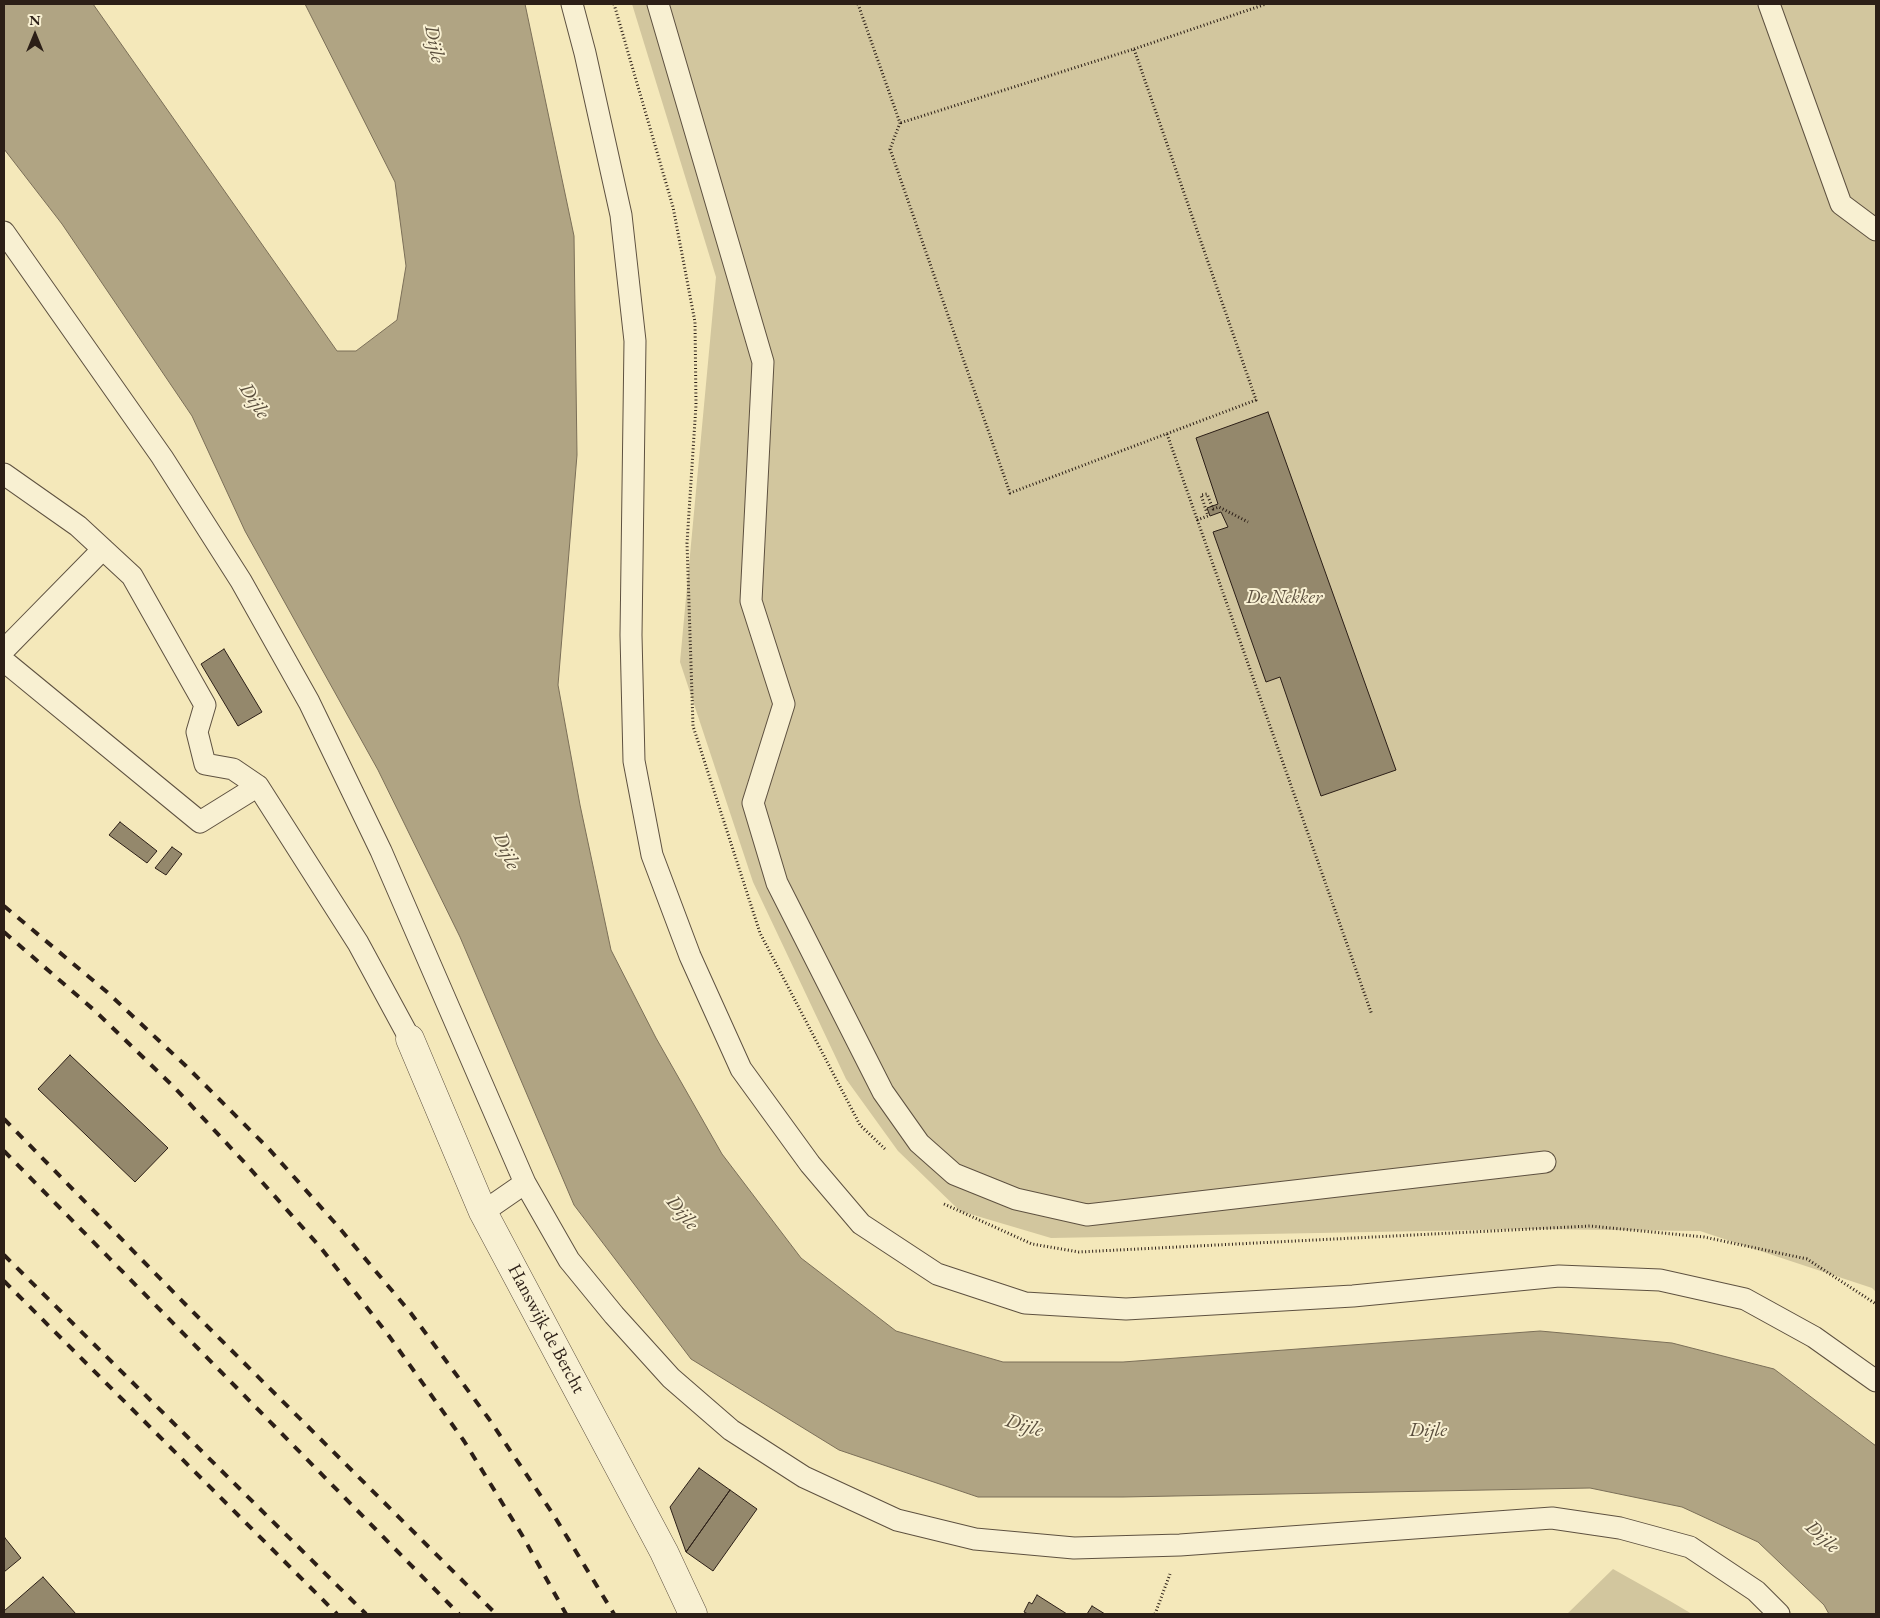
<!DOCTYPE html>
<html>
<head>
<meta charset="utf-8">
<style>
	body { margin:0 }
	#map { position:relative; width:1880px; height:1618px; overflow:hidden; background:#f4e8ba; font-family:"EB Garamond",serif }
	canvas { display:block }
	.frame { position:absolute; inset:0; border:5px solid #2c1f17; pointer-events:none }
	.north { position:absolute; left:10px; top:10px; width:50px; height:50px; -webkit-text-stroke:4px #f8f0d2; paint-order:stroke; rotate:0deg; font-size:14px; font-weight:700; line-height:20px; text-align:center; color:#2c1f17 }
	.north::after { content:''; display:block; margin:auto; width:18px; height:22px; background:#2c1f17; clip-path:polygon(50% 0,100% 100%,50% 72%,0 100%) }
</style>
</head>
<body>
<div id="map">
<canvas width="1880" height="1618"></canvas>
<div class="frame"></div>
<div class="north">N</div>
</div>
<script>
const ctx = document.querySelector('canvas').getContext('2d');
ctx.lineJoin = 'round';
function fill(path, color) { ctx.fillStyle = color; ctx.fill(path, 'evenodd'); }
const toPath = rows => new Path2D(rows.map(r => 'M' + r).join(''));
function strokePath(path, color, width, dash) { ctx.strokeStyle = color; ctx.lineWidth = width; ctx.lineCap = dash ? 'butt' : 'round'; ctx.setLineDash(dash || []); ctx.stroke(path); }
function label(font, color, halo, rows, align = 'center') {
  ctx.font = font + ' "EB Garamond",serif'; ctx.lineWidth = 4; ctx.setLineDash([]); ctx.textBaseline = 'middle'; ctx.strokeStyle = halo; ctx.fillStyle = color; for (const [text, x, y, turn = 0] of rows) {
    ctx.save(); ctx.translate(x, y); ctx.rotate((+turn || 0) * Math.PI / 180); ctx.textAlign = isNaN(turn) ? turn : align; if (halo) ctx.strokeText(text, 0, 0); ctx.fillText(text, 0, 0); ctx.restore();
  }
}
fill(toPath([
	[632,4,1876,4,1876,1292,1872,1288,1700,1231,1531,1229,1051,1238,960,1211,898,1151,846,1079,753,882,680,662,716,277],
	[1613,1569,1670,1601,1692,1614,1567,1614]
]), '#d2c69e');
const water = toPath([
	[4,4,93,4,337,351,356,351,397,320,406,266,395,182,305,4,525,4,574,236,577,455,558,685,580,805,611,950,656,1038,722,1154,801,1258,896,1331,1003,1362,1123,1362,1540,1331,1672,1343,1774,1369,1876,1446,1876,1614,1829,1614,1824,1605,1758,1542,1682,1507,1590,1488,1123,1497,978,1497,839,1450,691,1359,574,1205,460,937,378,770,245,531,192,416,62,224,4,149,4,4]
]);
fill(water, '#b0a483');
strokePath(water, '#7b6f58', 1);
const building = toPath([
	[1268,412,1396,770,1321,796,1280,677,1266,682,1213,532,1228,527,1221,512,1210,516,1207,508,1218,504,1196,438,1268,412],
	[224,649,262,712,238,726,201,664,224,649],
	[120,822,157,851,147,863,109,835,120,822],
	[172,847,182,854,166,875,155,868,172,847],
	[70,1055,168,1148,135,1182,38,1089,70,1055],
	[699,1468,730,1490,686,1552,670,1507,699,1468],
	[730,1490,757,1509,713,1571,686,1552,730,1490],
	[5,1538,21,1558,4,1572,4,1539,5,1538],
	[43,1577,76,1614,4,1614,4,1611,43,1577],
	[1037,1595,1067,1614,1028,1614,1024,1612,1029,1602,1032,1604,1037,1595],
	[1092,1606,1105,1614,1087,1614,1092,1606]
]);
fill(building, '#94886c');
strokePath(building, '#2c1f17', 1);
const lane = toPath([
	[572,4,585,53,621,215,635,341,631,635,634,761,652,855,690,956,741,1069,810,1164,861,1224,937,1274,1025,1303,1126,1309,1353,1296,1559,1276,1660,1280,1745,1299,1814,1337,1876,1381],
	[658,4,763,362,751,601,784,704,753,803,777,883,883,1092,919,1143,954,1174,1016,1199,1087,1215,1545,1162],
	[1769,4,1841,204,1876,230],
	[4,232,162,457,241,581,309,702,381,851,525,1183,569,1260,614,1315,671,1378,731,1430,804,1477,897,1520,975,1539,1074,1548,1180,1545,1552,1518,1620,1528,1690,1547,1756,1591,1779,1614],
	[4,474,78,526,132,576,205,705,197,732,205,764,233,769,258,786,358,943,410,1039],
	[4,650,103,549],
	[4,661,200,822,258,786],
	[483,1212,525,1183]
]);
const street = toPath([
	[410,1039,483,1212,664,1552,693,1614]
]);
strokePath(lane, '#5e5140', 23);
strokePath(street, '#5e5140', 29);
strokePath(toPath([
	[614,4,673,207,695,322,696,405,687,543,693,726,760,933,860,1125,885,1149],
	[858,4,900,123,890,149,1010,493,1256,400,1134,49,900,123],
	[1134,49,1266,4],
	[1167,434,1372,1015],
	[1197,520,1208,516,1201,495,1207,494,1213,509,1219,507,1248,522],
	[944,1204,1032,1244,1079,1252,1590,1226,1704,1237,1807,1259,1876,1304],
	[1155,1614,1170,1574]
]), '#2c1f17', 3, [1, 2.5]);
strokePath(lane, '#f8f0d2', 21);
strokePath(street, '#f8f0d2', 28);
strokePath(toPath([
	[4,906,107,992,186,1066,269,1149,336,1224,410,1312,489,1419,553,1514,614,1614],
	[4,932,94,1010,174,1087,245,1163,321,1248,389,1336,464,1441,522,1535,566,1614],
	[4,1119,191,1310,496,1614],
	[4,1151,459,1614],
	[4,1255,366,1614],
	[4,1281,337,1614]
]), '#2c1f17', 4, [9, 9]);
label('italic 19px', '#5e5140', '#f8f0d2', [
	["De Nekker",1284,598]
]);
label('19px', '#2c1f17', '#f8f0d2', [
	["Hanswijk de Bercht",546,1329,62]
]);
label('italic 20px', '#5a4e3d', '#f8f0d2', [
	["Dijle",434,44,79],
	["Dijle",254,401,57],
	["Dijle",506,851,66],
	["Dijle",682,1213,50],
	["Dijle",1024,1426,17],
	["Dijle",1428,1431],
	["Dijle",1822,1537,42]
]);
</script>
</body>
</html>
